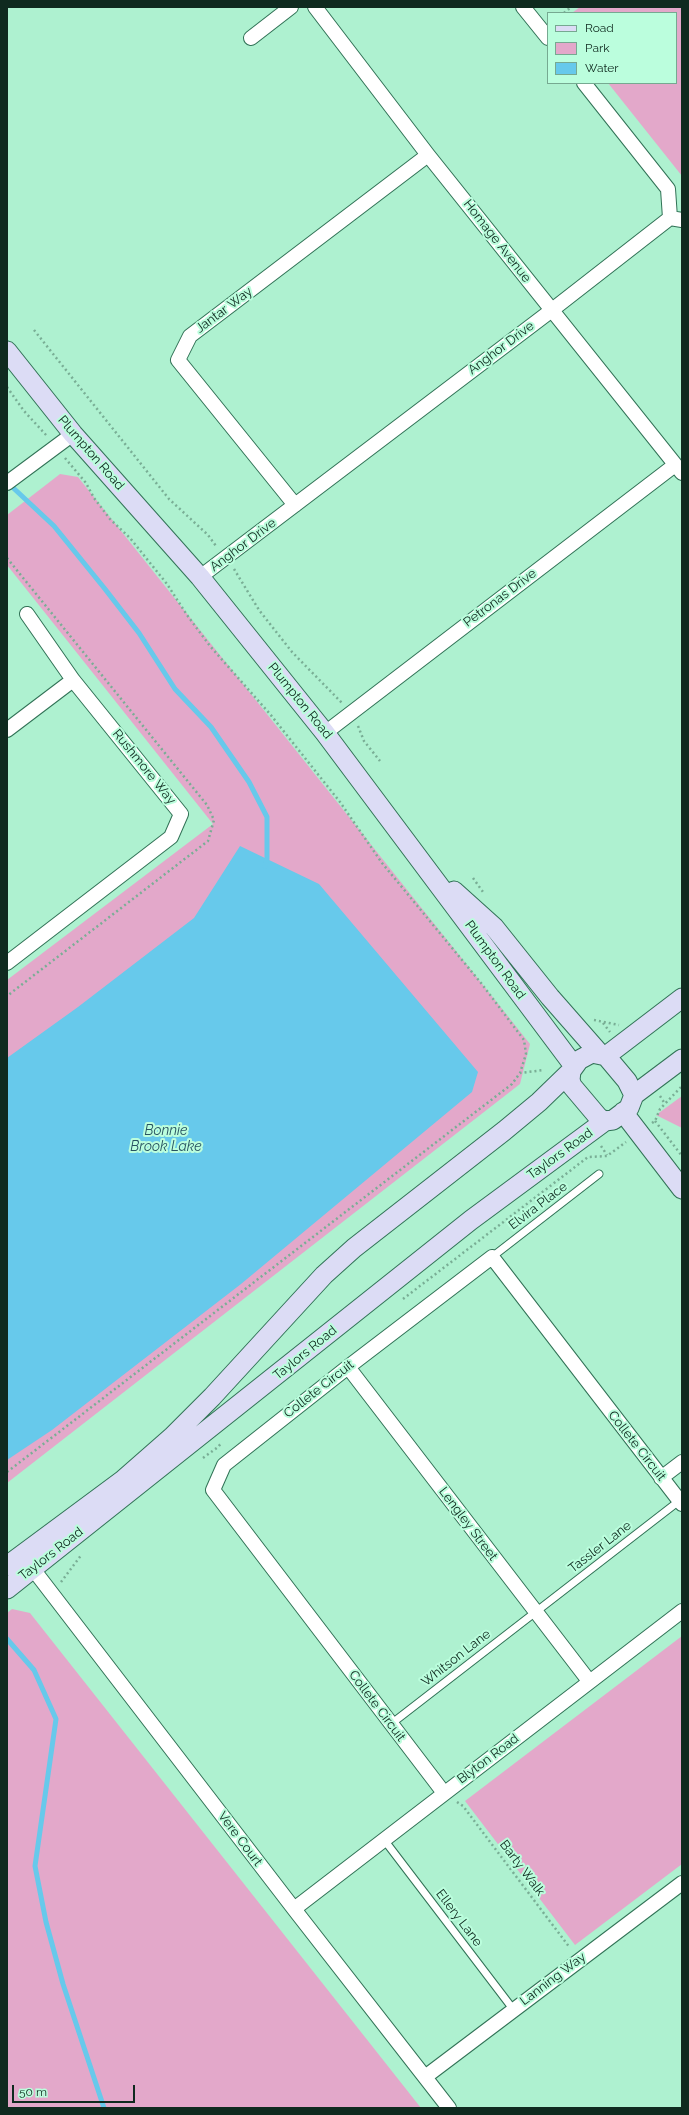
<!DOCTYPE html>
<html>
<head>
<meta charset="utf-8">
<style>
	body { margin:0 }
	#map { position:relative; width:689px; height:2115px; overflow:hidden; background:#aef1d0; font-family:Raleway,sans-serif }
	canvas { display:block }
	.frame { position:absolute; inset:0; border:8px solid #0f2a1f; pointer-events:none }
	.legend { position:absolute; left:547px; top:12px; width:130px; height:72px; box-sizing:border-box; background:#bbfedd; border:1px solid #76a991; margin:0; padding:5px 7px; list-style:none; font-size:12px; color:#0f2a1f }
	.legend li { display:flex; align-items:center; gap:8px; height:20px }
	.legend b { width:20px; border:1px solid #76a991 }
	.scale { position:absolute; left:12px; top:2085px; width:123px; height:18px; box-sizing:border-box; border:2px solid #0f2a1f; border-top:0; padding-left:5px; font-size:12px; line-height:14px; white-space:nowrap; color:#0f2a1f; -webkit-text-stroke:3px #bbfedd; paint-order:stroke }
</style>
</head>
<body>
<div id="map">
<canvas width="689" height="2115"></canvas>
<div class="frame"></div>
<ul class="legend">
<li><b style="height:5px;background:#dcdcf5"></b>Road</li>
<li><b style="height:11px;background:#e3a8ca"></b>Park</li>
<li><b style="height:11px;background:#67c9eb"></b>Water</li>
</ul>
<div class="scale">50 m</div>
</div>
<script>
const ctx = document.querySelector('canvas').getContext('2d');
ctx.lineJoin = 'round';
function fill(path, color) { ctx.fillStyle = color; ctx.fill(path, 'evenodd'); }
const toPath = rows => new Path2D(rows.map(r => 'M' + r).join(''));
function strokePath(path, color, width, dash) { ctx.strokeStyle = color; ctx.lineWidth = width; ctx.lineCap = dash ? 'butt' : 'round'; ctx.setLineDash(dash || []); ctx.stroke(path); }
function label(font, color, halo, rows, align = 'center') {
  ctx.font = font + ' Raleway,sans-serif'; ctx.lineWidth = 4; ctx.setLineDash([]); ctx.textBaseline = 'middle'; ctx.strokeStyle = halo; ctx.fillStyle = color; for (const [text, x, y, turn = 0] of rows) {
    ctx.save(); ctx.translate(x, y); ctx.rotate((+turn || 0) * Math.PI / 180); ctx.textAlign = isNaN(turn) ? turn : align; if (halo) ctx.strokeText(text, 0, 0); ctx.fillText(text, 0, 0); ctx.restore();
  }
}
fill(toPath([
	[580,7,682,7,682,176,608,83,676,83,676,13,572,13],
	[60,474,78,477,530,1044,520,1084,7,1483,7,980,213,824,7,565,7,515],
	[682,1096,682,1128,656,1115],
	[12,1609,30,1613,421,2108,7,2108,7,1613],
	[682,1636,682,1864,575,1945,465,1801]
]), '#e3a8ca');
fill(toPath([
	[240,846,319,884,478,1072,472,1092,241,1284,52,1430,7,1460,7,1058,78,1007,194,918]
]), '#67c9eb');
strokePath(toPath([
	[8,483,54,526,105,589,139,633,175,689,211,727,249,782,267,817,267,859,265,866],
	[7,1639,34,1670,56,1719,35,1866,46,1922,63,1984,104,2108]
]), '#67c9eb', 5);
const lane = toPath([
	[492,1257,599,1174],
	[391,1724,679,1501],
	[385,1841,513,2009]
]);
const street = toPath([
	[315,7,428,155,682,473],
	[523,7,548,38],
	[251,38,291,7],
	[670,218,682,220],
	[7,483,73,434],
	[295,505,178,360,190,336,428,155],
	[200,577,552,310,670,218,668,189,584,83],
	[27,614,73,680],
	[7,730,73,680,181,814,171,837,7,963],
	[325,733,675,465],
	[348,1367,589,1681],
	[661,1478,682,1462],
	[33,1569,294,1909,449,2108],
	[444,1793,213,1490,224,1465,348,1367,492,1257,682,1504],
	[294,1909,682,1611],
	[425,2077,682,1883]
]);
const secondary = toPath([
	[7,351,73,434,200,577,325,733,574,1066],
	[454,891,494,927,550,997,600,1054],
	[592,1053,606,1056,627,1081,634,1095,629,1108,613,1120,605,1121,599,1118,572,1086,570,1080,571,1071,579,1060,592,1053],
	[606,1056,682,998],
	[634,1095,682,1059],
	[623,1112,682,1189],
	[7,1566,123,1480,172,1437,212,1397,324,1275,354,1248,504,1131,539,1102,571,1071],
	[7,1589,471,1220,605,1121]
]);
strokePath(lane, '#317256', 9);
strokePath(street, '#317256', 16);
strokePath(secondary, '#317256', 21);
strokePath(toPath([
	[564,13,571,7],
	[34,330,169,499,208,535,216,546],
	[7,387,24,411,47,436],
	[65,458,86,483,94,498,110,519,130,538,167,584,187,615,210,646,270,714,340,802,382,863,481,983,524,1040,526,1054,520,1073],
	[7,558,207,805,214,820,208,841,7,996],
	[234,569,259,610,292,652,342,703],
	[358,726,364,741,380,761],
	[473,878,483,892],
	[594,1020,619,1025],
	[603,1023,610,1032],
	[660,1096,665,1104],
	[655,1121,682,1156],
	[652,1123,655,1121,660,1109,682,1086],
	[601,1146,607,1155],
	[403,1299,588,1157,607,1156,626,1142],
	[203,1458,218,1447,222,1442],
	[7,1472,512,1084,520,1073,544,1070],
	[61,1582,82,1554],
	[457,1802,463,1806,570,1948]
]), '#79ae95', 2.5, [2, 3]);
strokePath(lane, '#fff', 7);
strokePath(street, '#fff', 14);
strokePath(secondary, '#dcdcf5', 19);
label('13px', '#0f2a1f', '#bbfedd', [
	["Homage Avenue",497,241,52],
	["Jantar Way",224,310,-37],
	["Anghor Drive",501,348,-37],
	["Plumpton Road",91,453,49],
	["Anghor Drive",243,545,-37],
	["Petronas Drive",500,598,-37],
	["Plumpton Road",300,701,51],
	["Rushmore Way",144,767,51],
	["Plumpton Road",495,960,54],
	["Taylors Road",560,1154,-36],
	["Elvira Place",538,1206,-37],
	["Taylors Road",305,1353,-39],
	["Collete Circuit",319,1389,-38],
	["Collete Circuit",637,1446,52],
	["Lengley Street",468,1524,53],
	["Tassler Lane",600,1547,-38],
	["Taylors Road",51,1554,-38],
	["Whitson Lane",456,1658,-38],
	["Collete Circuit",377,1706,53],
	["Blyton Road",488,1759,-37],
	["Vere Court",240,1839,53],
	["Barty Walk",522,1868,53],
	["Ellery Lane",459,1918,53],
	["Lanning Way",553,1979,-37]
]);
label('italic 14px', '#275261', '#bbfedd', [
	["Bonnie",166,1131],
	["Brook Lake",166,1147]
]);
</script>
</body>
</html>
